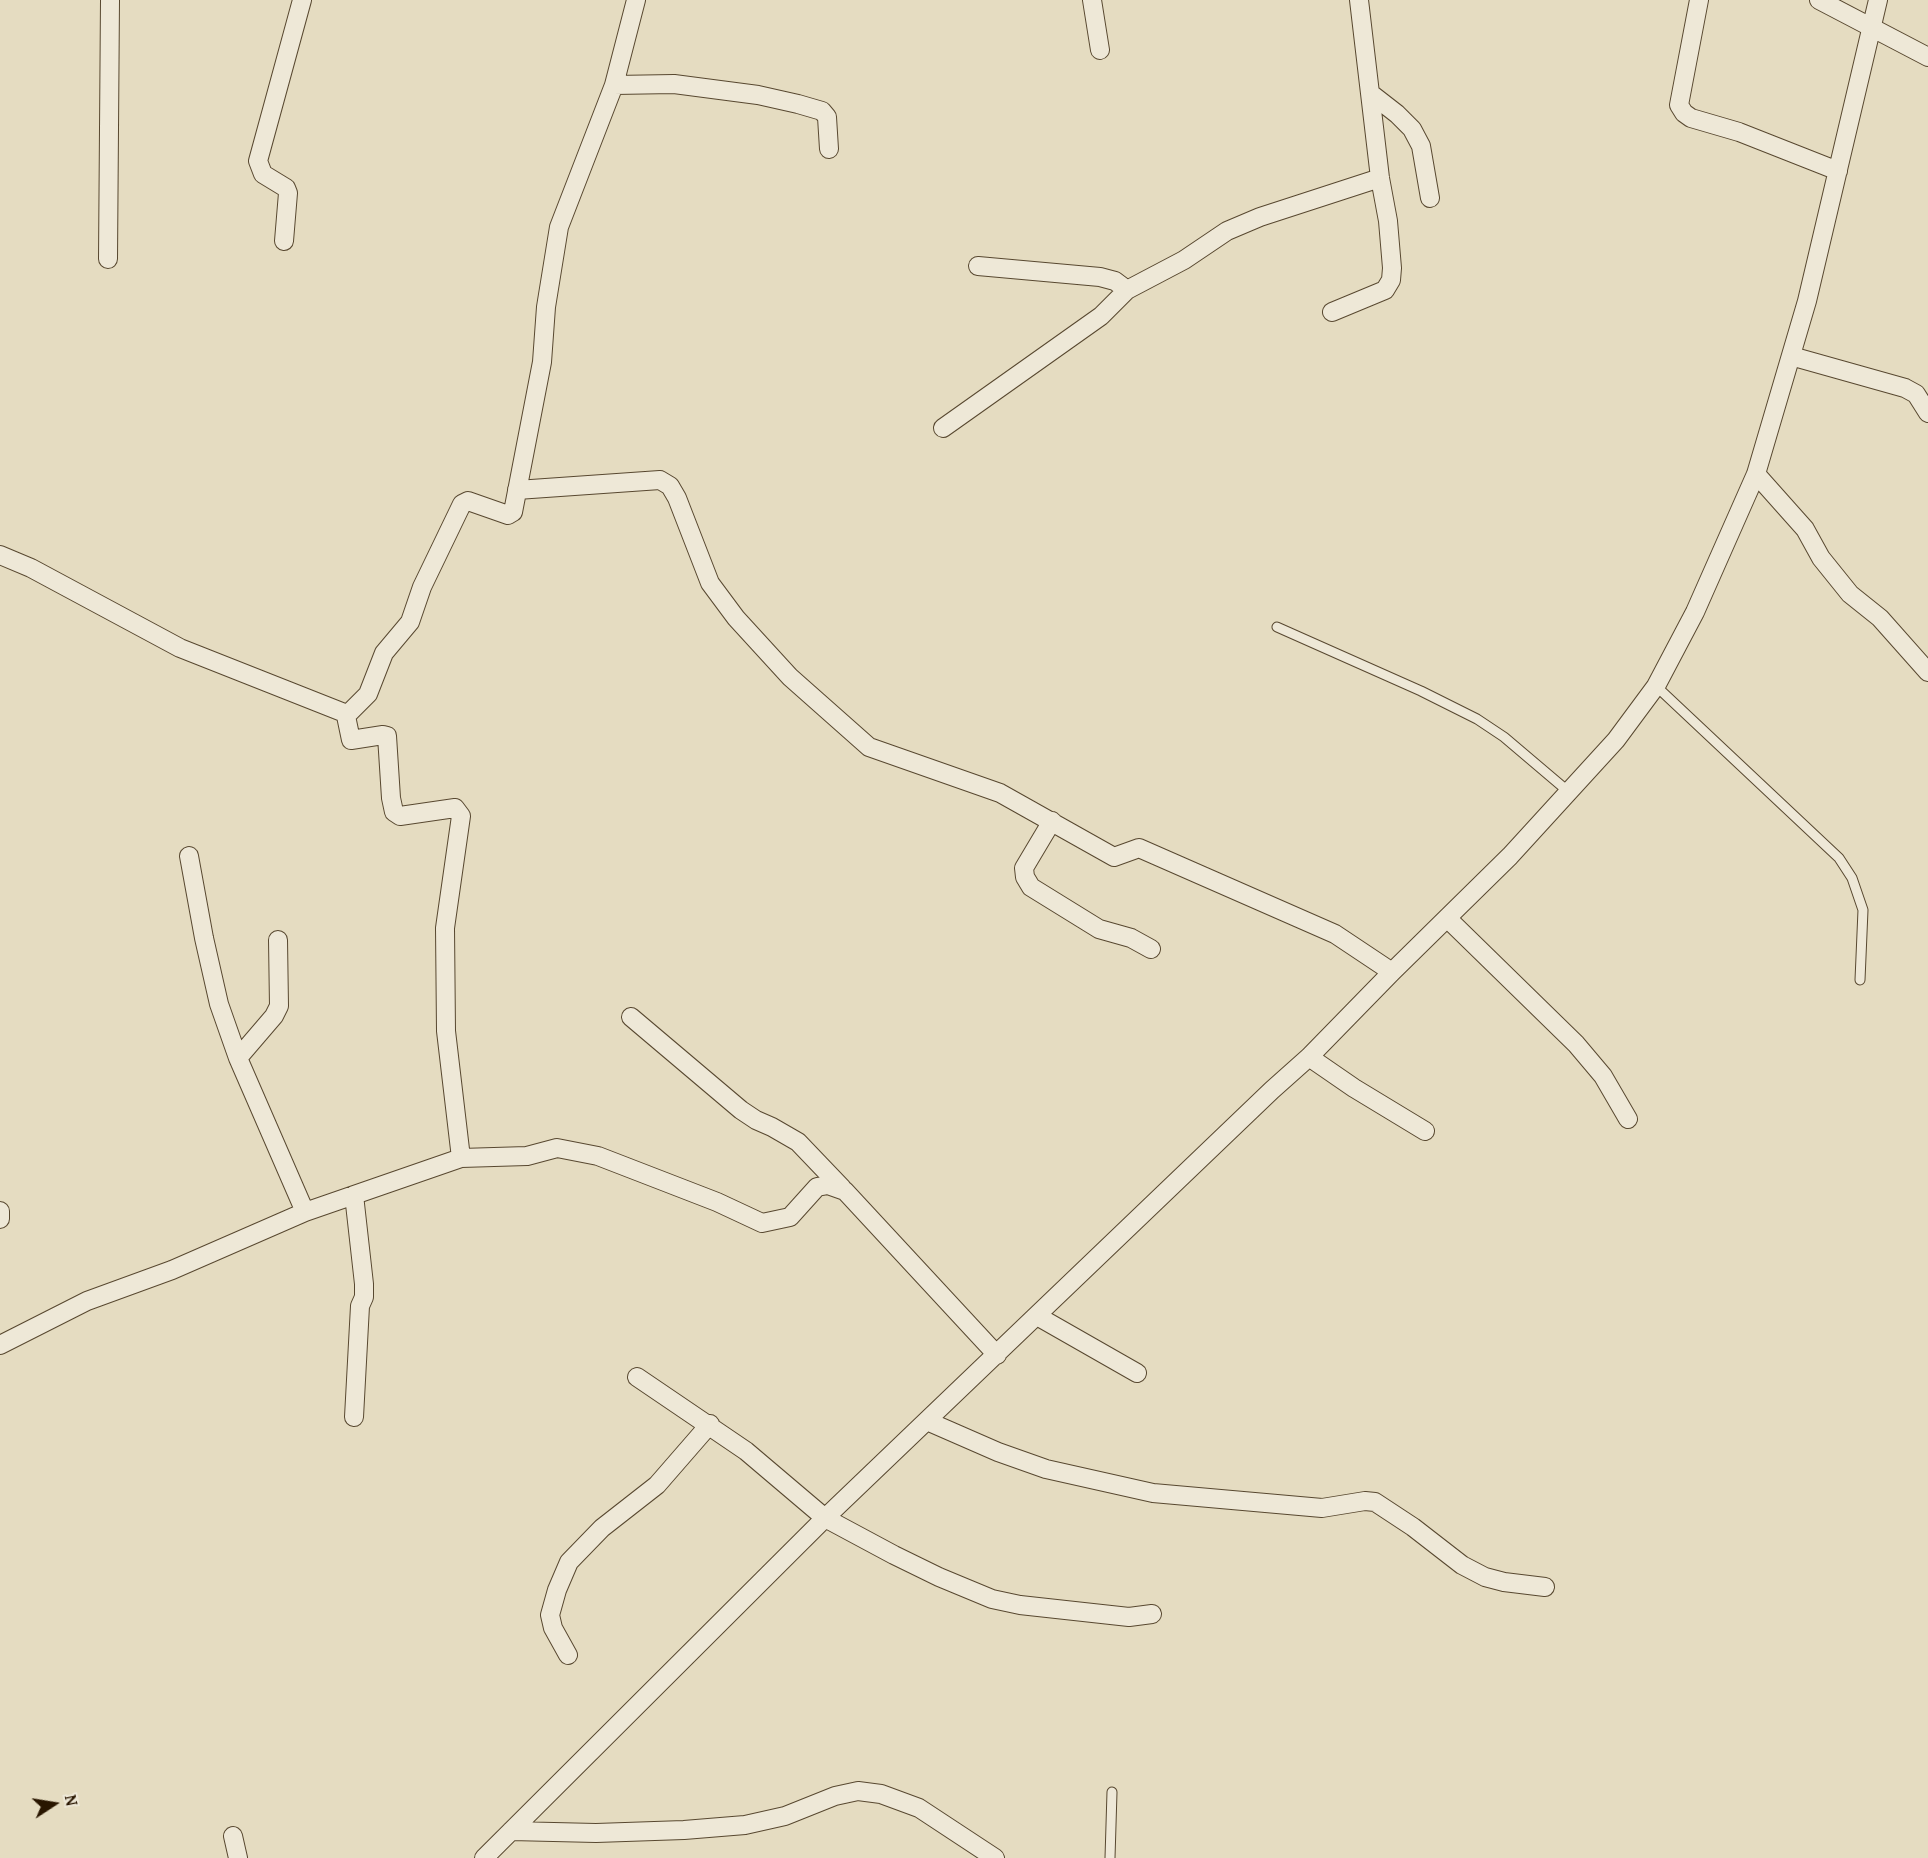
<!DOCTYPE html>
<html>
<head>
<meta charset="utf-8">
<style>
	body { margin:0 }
	#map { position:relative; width:1928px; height:1858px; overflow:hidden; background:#e5dcc1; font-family:"Gentium Book Plus",serif }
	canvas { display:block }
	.north { position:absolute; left:24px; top:1774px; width:60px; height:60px; -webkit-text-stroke:4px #eee8d7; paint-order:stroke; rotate:78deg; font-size:16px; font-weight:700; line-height:24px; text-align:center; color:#291600 }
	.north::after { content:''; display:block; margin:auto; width:21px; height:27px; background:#291600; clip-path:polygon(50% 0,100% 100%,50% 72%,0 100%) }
</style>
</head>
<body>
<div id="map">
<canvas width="1928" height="1858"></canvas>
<div class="north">N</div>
</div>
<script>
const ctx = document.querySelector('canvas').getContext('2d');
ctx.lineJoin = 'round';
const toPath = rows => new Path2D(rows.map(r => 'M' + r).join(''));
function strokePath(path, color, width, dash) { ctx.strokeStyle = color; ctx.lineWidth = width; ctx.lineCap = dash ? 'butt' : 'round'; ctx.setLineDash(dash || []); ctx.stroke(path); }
const lane = toPath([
	[1277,627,1421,691,1477,719,1504,737,1570,793],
	[1656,686,1839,858,1852,878,1863,910,1860,980],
	[1110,1858,1112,1792]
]);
const street = toPath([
	[1092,0,1100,50],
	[1699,0,1679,105,1684,113,1691,118,1739,132,1838,171],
	[1819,0,1928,57],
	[614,85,674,84,758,95,798,104,822,111,827,117,829,149],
	[1370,93,1397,114,1412,129,1421,146,1430,198],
	[284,241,288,193,286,188,263,174,258,161,302,0],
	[108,259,110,0],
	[978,266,1100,277,1115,281,1127,290],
	[1332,312,1385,290,1391,280,1392,268,1388,221,1380,178,1359,0],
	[1791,356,1905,388,1916,394,1928,413],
	[943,428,1101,316,1127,290,1184,260,1227,231,1260,217,1380,178],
	[1756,474,1805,529,1821,558,1850,594,1880,618,1928,672],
	[517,490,660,480,670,486,677,498,710,583,736,618,790,677,869,747,1000,793,1114,857,1139,848,1335,934,1392,972],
	[0,555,31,568,180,648,347,714],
	[1052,821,1024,868,1025,877,1031,887,1099,929,1131,938,1151,949],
	[189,856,204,938,219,1004,238,1058,305,1212],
	[1447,918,1576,1044,1603,1076,1628,1119],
	[631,1017,741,1110,756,1120,772,1127,798,1142,842,1188],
	[1309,1057,1354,1088,1425,1131],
	[238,1058,274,1016,279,1006,278,940],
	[461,1158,446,1031,445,928,461,816,455,808,400,816,394,812,391,798,387,736,383,735,351,740,346,716,368,694,384,653,410,622,422,587,462,504,468,501,508,515,513,512,542,362,546,307,559,227,614,85,636,0],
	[354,1195,364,1284,364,1297,360,1306,354,1417],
	[0,1211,0,1219],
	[1037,1316,1137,1373],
	[0,1345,87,1301,172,1270,305,1212,461,1158,527,1156,557,1148,598,1156,717,1202,762,1223,790,1217,817,1187,828,1185,845,1191,997,1355],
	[637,1377,746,1451,825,1518,894,1555,939,1577,992,1599,1020,1605,1129,1617,1152,1614],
	[927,1421,998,1452,1046,1469,1153,1493,1322,1508,1365,1501,1375,1502,1413,1527,1462,1565,1485,1577,1504,1582,1545,1587],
	[568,1655,553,1628,550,1615,557,1590,569,1562,602,1528,657,1485,710,1424],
	[511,1831,596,1833,684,1830,745,1825,785,1816,835,1796,858,1791,881,1794,919,1808,995,1858],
	[233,1836,238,1858],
	[484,1858,825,1518,1272,1090,1309,1057,1392,972,1510,856,1616,740,1656,686,1695,612,1756,474,1807,301,1878,0]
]);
strokePath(lane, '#584830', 11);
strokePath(street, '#584830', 20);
strokePath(lane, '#eee8d7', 9);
strokePath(street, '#eee8d7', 18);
</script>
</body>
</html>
